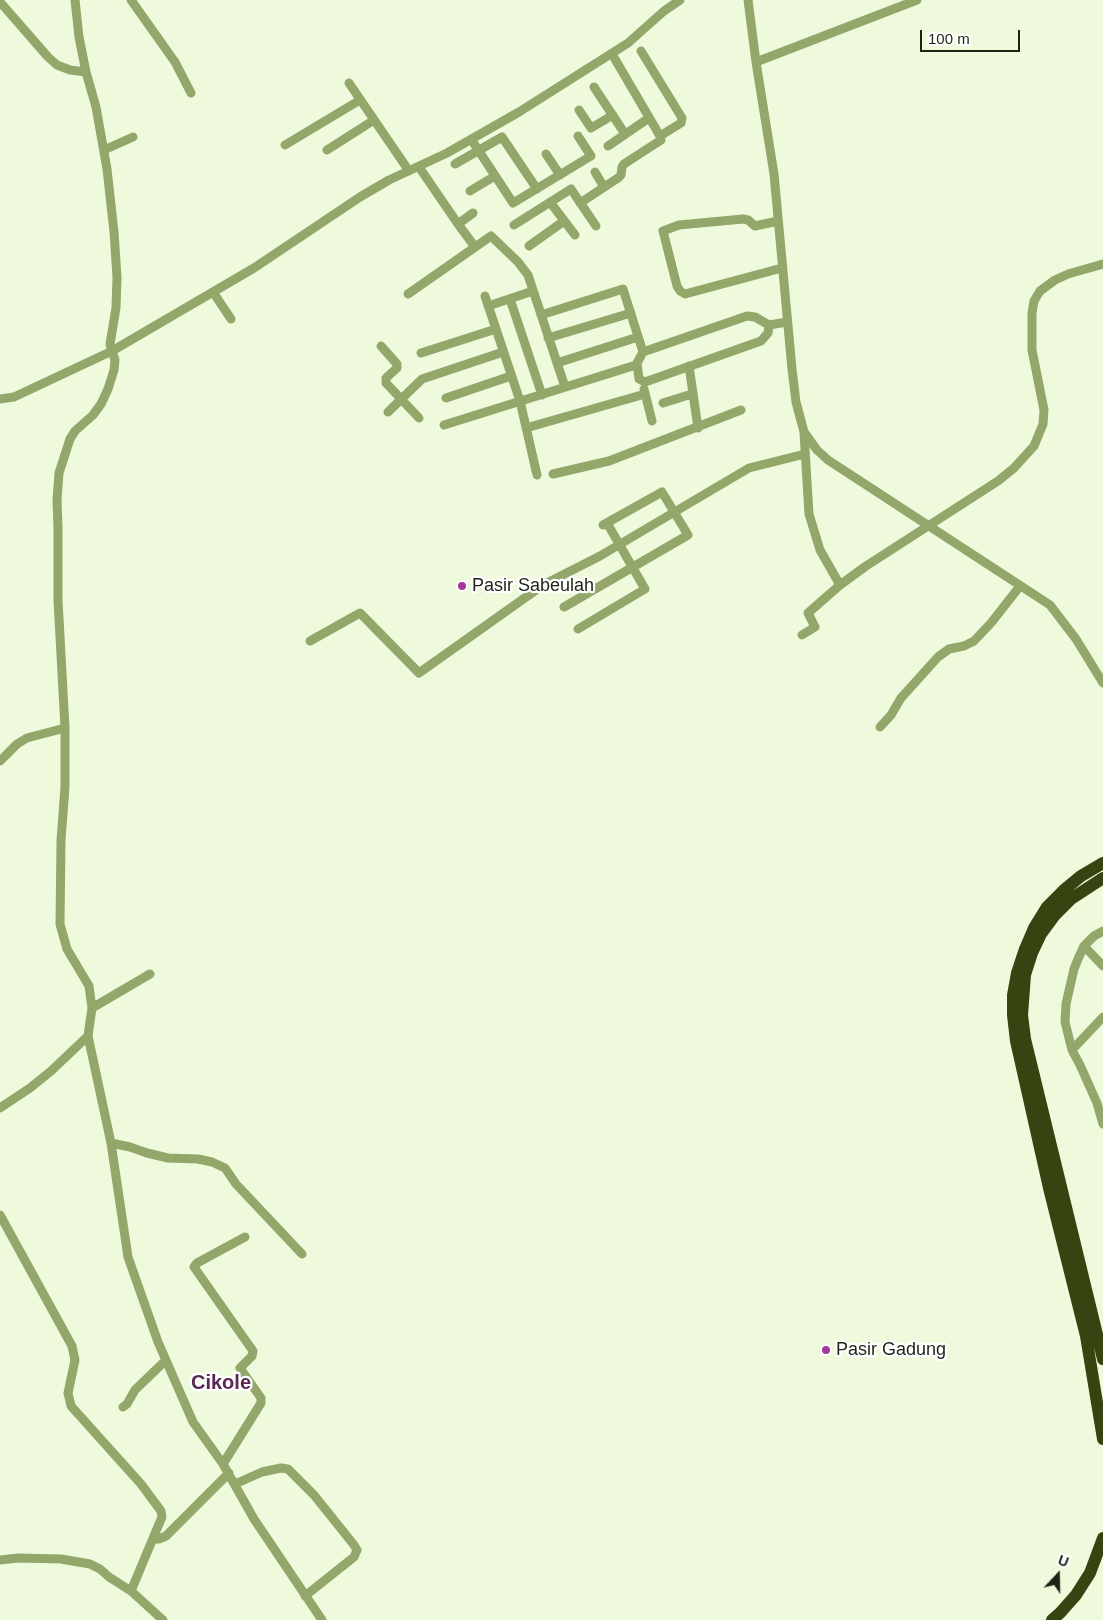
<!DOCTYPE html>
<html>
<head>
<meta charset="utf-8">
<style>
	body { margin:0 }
	#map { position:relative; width:1103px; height:1620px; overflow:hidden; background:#effadc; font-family:Helvetica,sans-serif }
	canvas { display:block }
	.north { position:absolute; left:1033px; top:1550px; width:50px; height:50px; -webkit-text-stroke:4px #fff; paint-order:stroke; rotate:21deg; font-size:14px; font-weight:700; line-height:20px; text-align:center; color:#1e2217 }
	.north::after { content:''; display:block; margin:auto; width:18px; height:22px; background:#1e2217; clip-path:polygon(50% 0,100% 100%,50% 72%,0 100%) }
	.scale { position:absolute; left:920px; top:30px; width:100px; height:22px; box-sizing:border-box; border:2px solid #1e2217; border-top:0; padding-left:6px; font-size:15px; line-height:18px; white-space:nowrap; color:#1e2217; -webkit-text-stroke:4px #fff; paint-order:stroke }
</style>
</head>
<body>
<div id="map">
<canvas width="1103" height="1620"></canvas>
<div class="north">U</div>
<div class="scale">100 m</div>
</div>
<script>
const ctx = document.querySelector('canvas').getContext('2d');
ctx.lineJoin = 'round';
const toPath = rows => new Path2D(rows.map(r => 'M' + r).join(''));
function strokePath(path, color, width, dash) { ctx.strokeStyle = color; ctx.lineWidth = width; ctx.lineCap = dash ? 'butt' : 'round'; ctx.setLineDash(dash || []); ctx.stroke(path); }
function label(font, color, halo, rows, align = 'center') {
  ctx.font = font + ' Helvetica,sans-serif'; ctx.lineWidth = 4.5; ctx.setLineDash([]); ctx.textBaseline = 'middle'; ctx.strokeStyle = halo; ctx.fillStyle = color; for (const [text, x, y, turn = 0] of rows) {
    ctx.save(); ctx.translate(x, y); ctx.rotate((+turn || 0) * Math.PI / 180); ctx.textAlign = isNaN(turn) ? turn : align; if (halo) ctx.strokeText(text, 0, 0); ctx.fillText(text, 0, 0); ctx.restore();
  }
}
strokePath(toPath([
	[131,0,175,62,191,93],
	[748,0,756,62,774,174,792,369,796,402,804,432,817,450,828,460,1050,605,1076,639,1103,683],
	[0,2,48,57,57,65,70,70,86,72],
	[641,51,682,118,681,123,660,136],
	[756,62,917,0],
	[349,83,409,171],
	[594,87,625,134],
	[579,110,591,128,613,115],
	[471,139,513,203,591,156,578,136],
	[285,145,360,100],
	[608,146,649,118],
	[104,150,133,137],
	[327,150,374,120],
	[546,154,560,175],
	[455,164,502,137,537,189],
	[419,167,458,224,473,213],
	[595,172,604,187],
	[470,191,495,176],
	[550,202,575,235],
	[580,203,618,178,621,175,622,167,624,164,661,140,660,136,612,54],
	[778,221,755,226,748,220,743,219,679,225,663,231,677,286,680,291,685,294,782,268],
	[458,224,475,247],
	[514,225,571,189,596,226],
	[529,246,564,221],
	[213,292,231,319],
	[408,294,491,236,518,262,528,275,565,387],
	[485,296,520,401,537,475],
	[510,299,542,395],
	[488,306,533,291],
	[541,315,623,289,643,352],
	[769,325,768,333,761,341,645,382,639,379,637,363,643,352,747,316,755,317,769,325,787,322],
	[548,338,631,313],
	[381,346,397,364,397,368,386,378,386,383,419,418],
	[421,353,496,329],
	[557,363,638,337],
	[689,366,698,428],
	[644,389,652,421],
	[446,398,511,376],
	[0,399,14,397,112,351,110,344,116,308,117,277,114,232,107,169,96,107,86,72,79,37,75,0],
	[663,403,692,394],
	[388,412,422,379,503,352],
	[444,425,636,365],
	[526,428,645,394],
	[804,433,809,514,820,550,840,585,866,566,998,481,1014,468,1034,446,1043,424,1044,410,1032,350,1032,313,1034,301,1040,291,1055,280,1068,274,1103,264],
	[553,474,609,461,741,410],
	[564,607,688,535,662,492,603,525],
	[578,629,645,589,607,523],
	[802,635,815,627,808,613,840,585],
	[310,641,360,613,419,673,543,585,600,556,749,468,805,454],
	[880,727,891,715,901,698,938,657,949,649,964,646,974,641,991,623,1020,586],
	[0,761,17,744,27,738,65,728],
	[1103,931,1094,936,1084,946,1078,959,1074,969,1066,1004,1065,1022,1072,1050,1080,1065,1097,1103,1103,1124],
	[1084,946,1103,966],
	[92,1008,150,974],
	[1072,1050,1103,1017],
	[0,1108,30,1088,51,1071,88,1036],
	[111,1143,130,1147,147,1153,168,1158,198,1159,212,1162,225,1168,236,1184,302,1254],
	[0,1215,72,1346,75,1360,68,1393,71,1406,141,1484,161,1511,162,1517,159,1524,131,1591],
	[123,1407,127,1404,135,1390,166,1360],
	[223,1464,261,1403,261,1398,240,1368,252,1356,253,1351,194,1267,197,1263,245,1237],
	[235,1484,262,1472,281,1468,288,1469,314,1495,354,1545,357,1550,354,1557,305,1596],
	[153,1539,159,1539,166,1536,229,1473],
	[0,1560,18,1558,61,1559,90,1564,100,1569,109,1577,131,1591,163,1620],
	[322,1620,254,1519,223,1464,193,1422,158,1342,128,1257,111,1143,88,1036,92,1008,89,986,67,949,60,924,61,840,65,787,65,728,58,600,58,528,57,500,59,473,70,439,75,431,93,415,101,404,108,389,114,370,115,360,112,351,254,268,360,197,389,180,447,153,519,112,628,43,664,11,680,0]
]), '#93a76b', 9);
strokePath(toPath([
	[1103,863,1081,876,1064,890,1047,907,1034,928,1025,949,1017,973,1013,995,1013,1015,1016,1041,1049,1188,1086,1336,1103,1439],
	[1103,878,1071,899,1055,915,1041,934,1032,953,1025,975,1022,1015,1025,1039,1103,1359],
	[1052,1620,1060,1613,1076,1595,1090,1573,1103,1538]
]), '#364411', 12);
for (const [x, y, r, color] of [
	[462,586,5,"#a53796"],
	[826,1350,5,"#a53796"]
]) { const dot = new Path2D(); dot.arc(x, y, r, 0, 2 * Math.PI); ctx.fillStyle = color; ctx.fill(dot); strokePath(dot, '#fff', 2); }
label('18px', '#1e2217', '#fff', [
	["Pasir Sabeulah",472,586],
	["Pasir Gadung",836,1350]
], 'left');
label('bold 20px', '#5c2754', '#fff', [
	["Cikole",221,1383]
]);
</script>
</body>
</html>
